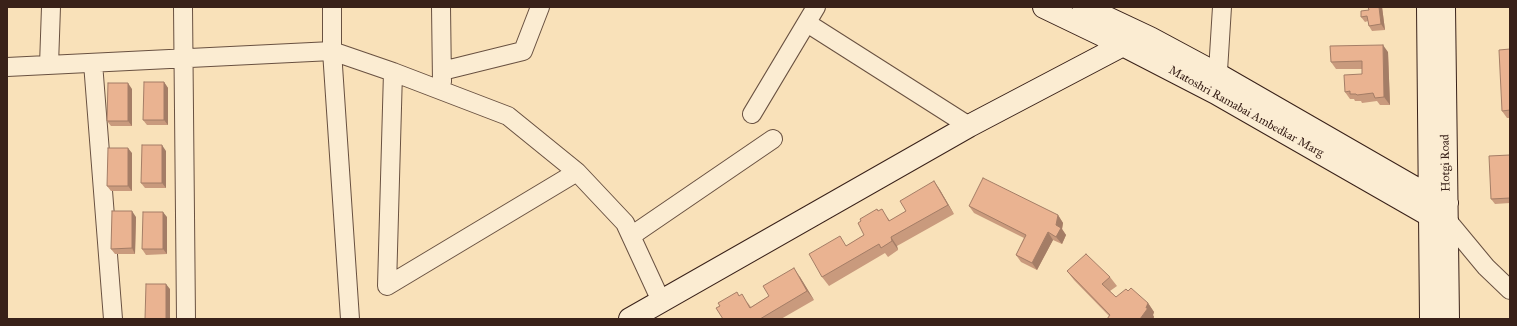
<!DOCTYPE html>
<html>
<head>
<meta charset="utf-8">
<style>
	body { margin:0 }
	#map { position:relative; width:1517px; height:326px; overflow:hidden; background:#f9e1b9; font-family:"IM FELL Great Primer",serif }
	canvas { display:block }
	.frame { position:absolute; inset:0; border:8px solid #392119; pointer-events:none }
</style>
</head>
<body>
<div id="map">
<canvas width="1517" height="326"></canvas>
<div class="frame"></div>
</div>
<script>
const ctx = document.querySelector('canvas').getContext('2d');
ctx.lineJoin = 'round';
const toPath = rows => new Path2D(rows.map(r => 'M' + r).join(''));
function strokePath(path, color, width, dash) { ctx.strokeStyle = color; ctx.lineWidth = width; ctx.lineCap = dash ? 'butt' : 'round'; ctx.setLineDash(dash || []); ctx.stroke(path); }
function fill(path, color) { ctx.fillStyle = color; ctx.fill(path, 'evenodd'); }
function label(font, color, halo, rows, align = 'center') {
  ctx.font = font + ' "IM FELL Great Primer",serif'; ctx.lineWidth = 4; ctx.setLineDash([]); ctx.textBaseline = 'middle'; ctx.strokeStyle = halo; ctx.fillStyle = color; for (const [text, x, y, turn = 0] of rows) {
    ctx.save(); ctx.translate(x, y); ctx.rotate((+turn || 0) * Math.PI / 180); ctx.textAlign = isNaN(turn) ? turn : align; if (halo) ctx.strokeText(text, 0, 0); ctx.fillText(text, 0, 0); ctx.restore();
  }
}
const street = toPath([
	[183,7,186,319],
	[332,7,332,51,350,319],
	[441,7,442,82],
	[807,23,969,126],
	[93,63,113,319],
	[49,65,51,7],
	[7,67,332,51,393,72,508,116,577,172,625,223,661,301],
	[442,71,523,51,540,7],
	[393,72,387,286,577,172],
	[1217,87,1222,7],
	[752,114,816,7],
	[1447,220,1486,267,1510,290],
	[631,236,773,139]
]);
const secondary = toPath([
	[1044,7,1123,45,1216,93,1429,215,1447,220],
	[1084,7,1150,38,1217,74,1429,196,1447,203],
	[1428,7,1431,319],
	[1444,7,1448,319],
	[630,319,969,126,1123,45]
]);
strokePath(street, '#695141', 20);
strokePath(secondary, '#392119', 24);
strokePath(street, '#fbecd2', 18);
strokePath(secondary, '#fbecd2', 22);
fill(toPath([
	[1368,7,1382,7,1385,30,1372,31,1369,26,1368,21,1365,22,1361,17,1369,10],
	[1510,49,1510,118,1507,118,1502,111],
	[1388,52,1390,105,1380,105,1377,101,1362,103,1361,101,1355,101,1354,99,1350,99,1345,92,1362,74,1362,69,1336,69,1331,62],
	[164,82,168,88,168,125,147,125,143,120],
	[132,89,132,126,111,126,107,121],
	[166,151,166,188,145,188,141,183],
	[132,153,132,191,111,191,107,186],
	[1510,155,1510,203,1495,204,1491,199],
	[934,181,940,190,954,214,897,246,898,250,888,257,885,253,829,286,822,277,846,246,864,235,878,211,888,218,890,221,906,211],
	[969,206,1058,215,1063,223,1062,229,1066,235,1062,244,1053,240,1037,270,1021,262,1016,255,1024,238,974,213],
	[136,217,135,254,115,254,111,249],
	[167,217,167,254,146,255,142,249],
	[1067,271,1110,277,1117,286,1110,291,1116,297,1148,303,1154,312,1153,315,1154,317,1153,319,1107,319,1109,316,1074,280],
	[800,277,814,300,781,319,723,319,739,296,748,303,751,307,769,296]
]), '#c99a7d');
fill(toPath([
	[1379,7,1382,7,1385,30,1381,24],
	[1383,45,1388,52,1390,105,1384,97],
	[164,82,168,88,168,125,164,120],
	[128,83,132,89,132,126,128,121],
	[162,145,166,151,166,188,162,183],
	[128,148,132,153,132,191,128,186],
	[934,181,940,190,954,214,948,205],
	[132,211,136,217,135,254,132,248],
	[163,212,167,217,167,254,163,249],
	[1058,215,1063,223,1062,229,1066,235,1062,244,1056,237,1056,225],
	[1048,232,1053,240,1037,270,1032,263],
	[891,237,897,246,898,250,892,241],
	[794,268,800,277,814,300,807,291],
	[166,284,170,289,170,319,166,319],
	[1148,303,1154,312,1153,315,1154,317,1153,319,1140,319]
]), '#a47d66');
const building = toPath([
	[1368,7,1379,7,1381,24,1369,26,1367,16,1361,17,1361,11,1369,10,1368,7],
	[1383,45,1384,97,1375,98,1373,93,1357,95,1356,94,1350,94,1350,91,1345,92,1344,75,1362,74,1362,61,1331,62,1330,46,1383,45],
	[1510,49,1510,110,1502,111,1499,50,1510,49],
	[144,82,164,82,164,120,143,120,144,82],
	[108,83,128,83,128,121,107,121,108,83],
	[142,145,162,145,162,183,141,183,142,145],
	[108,148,128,148,128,186,107,186,108,148],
	[1510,155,1510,198,1491,199,1489,156,1510,155],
	[983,178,1058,215,1056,225,1061,228,1056,237,1048,232,1032,263,1016,255,1026,235,969,206,983,178],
	[934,181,948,205,891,237,892,241,881,248,879,244,822,277,809,254,840,236,846,246,864,235,858,223,861,221,860,219,877,209,878,211,882,209,889,221,906,211,900,201,934,181],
	[112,211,132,211,132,248,111,249,112,211],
	[143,212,163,212,163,249,142,249,143,212],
	[1086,254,1110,277,1102,284,1116,297,1126,289,1128,291,1131,288,1148,303,1146,308,1148,308,1140,319,1107,319,1110,315,1067,271,1086,254],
	[794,268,807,291,760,319,723,319,716,308,720,306,718,303,737,292,739,296,742,294,750,308,769,296,763,286,794,268],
	[146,284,166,284,166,319,145,319,146,284]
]);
fill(building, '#eab391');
strokePath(building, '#a47d66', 1);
label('12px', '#392119', '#fbecd2', [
	["Matoshri Ramabai Ambedkar Marg",1246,112,29],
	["Hotgi Road",1446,163,-91]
]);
</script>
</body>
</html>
